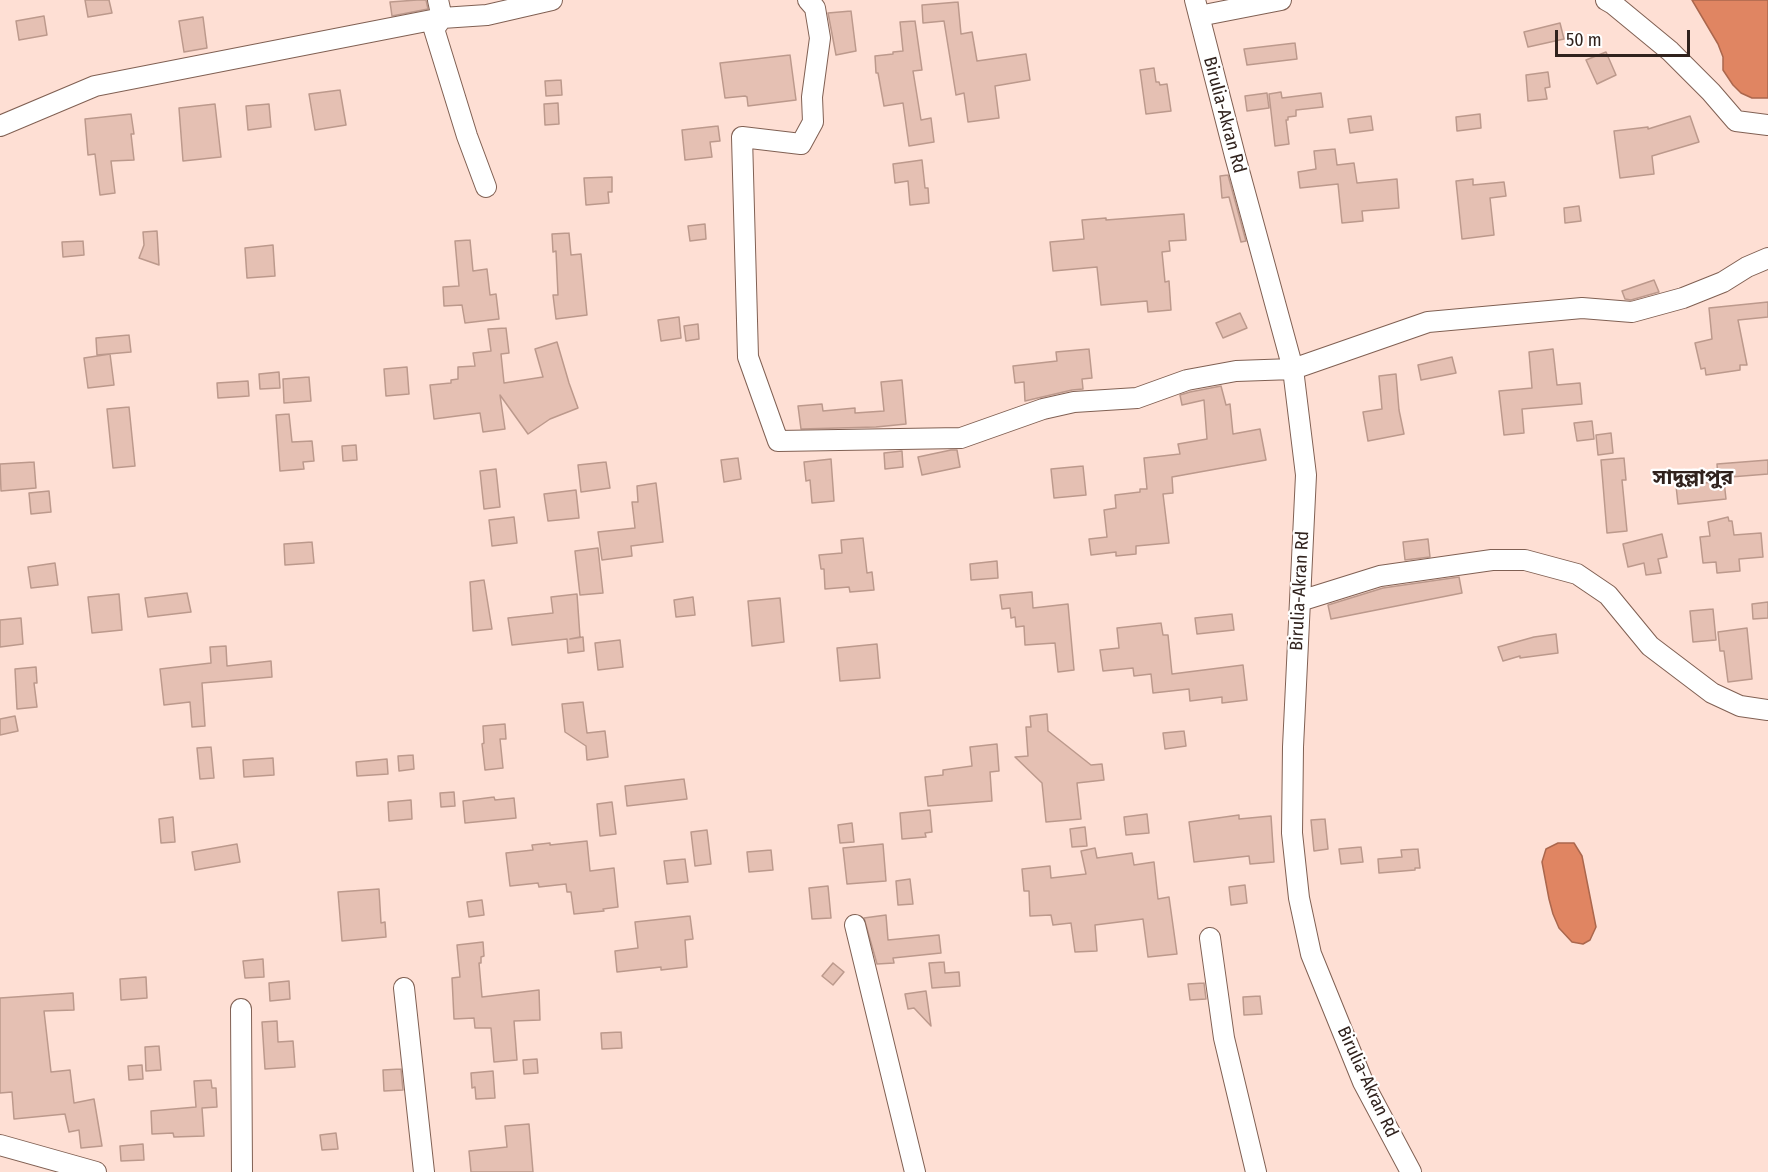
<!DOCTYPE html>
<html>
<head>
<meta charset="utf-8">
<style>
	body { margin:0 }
	#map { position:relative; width:1768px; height:1172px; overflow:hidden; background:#fedfd4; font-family:"Fira Sans Condensed",sans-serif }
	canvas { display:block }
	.scale { position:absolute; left:1555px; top:30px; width:135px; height:27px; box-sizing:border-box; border:3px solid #30221d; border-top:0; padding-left:8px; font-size:18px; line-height:21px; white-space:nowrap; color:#30221d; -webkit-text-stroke:4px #fff; paint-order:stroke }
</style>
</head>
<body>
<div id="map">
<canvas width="1768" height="1172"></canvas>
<div class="scale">50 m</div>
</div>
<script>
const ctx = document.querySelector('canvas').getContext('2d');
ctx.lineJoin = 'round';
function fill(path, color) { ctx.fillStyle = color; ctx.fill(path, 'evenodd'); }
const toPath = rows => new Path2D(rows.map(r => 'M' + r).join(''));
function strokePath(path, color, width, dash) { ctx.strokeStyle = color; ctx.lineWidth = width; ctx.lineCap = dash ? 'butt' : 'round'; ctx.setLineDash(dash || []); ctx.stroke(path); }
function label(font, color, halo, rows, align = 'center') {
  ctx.font = font + ' "Fira Sans Condensed","Noto Sans Bengali",sans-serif'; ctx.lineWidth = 4.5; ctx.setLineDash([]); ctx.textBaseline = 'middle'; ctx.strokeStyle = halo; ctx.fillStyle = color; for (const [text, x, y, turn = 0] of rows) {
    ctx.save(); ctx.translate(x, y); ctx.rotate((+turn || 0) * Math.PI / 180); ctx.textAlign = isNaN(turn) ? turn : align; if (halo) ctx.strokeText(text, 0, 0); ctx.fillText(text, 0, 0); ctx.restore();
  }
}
const water = toPath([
	[1692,0,1768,0,1768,98,1752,98,1741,93,1733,85,1723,70,1723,57,1718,44,1692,0],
	[1558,843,1574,843,1582,856,1596,927,1590,940,1583,944,1572,942,1559,928,1553,914,1549,899,1542,862,1546,849,1558,843]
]);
fill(water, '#e08562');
strokePath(water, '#ab674d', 1.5);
const building = toPath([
	[85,0,109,0,112,13,88,17,85,0],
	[417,0,426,0,428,9,392,16,390,2,417,0],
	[958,2,961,34,972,32,977,61,1026,54,1030,80,995,86,999,118,968,122,964,93,956,95,944,21,923,23,922,5,958,2],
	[851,11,856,51,836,55,828,13,851,11],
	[44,16,47,35,19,40,16,21,44,16],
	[203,17,207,48,184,52,179,21,203,17],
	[915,21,922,70,913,71,921,120,931,118,934,142,909,146,903,103,884,106,878,73,876,73,875,56,893,54,893,52,903,51,900,22,915,21],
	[1560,23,1564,39,1528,47,1524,32,1560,23],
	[1295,43,1297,59,1247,65,1244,49,1295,43],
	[1606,52,1616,75,1597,84,1586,60,1606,52],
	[790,55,796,100,748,106,747,97,745,96,725,98,720,63,790,55],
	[1154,68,1156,82,1159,82,1160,85,1167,84,1171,111,1146,114,1140,70,1154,68],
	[1548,72,1550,87,1545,88,1547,99,1528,101,1526,75,1548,72],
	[561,80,562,95,546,96,545,81,561,80],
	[340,90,346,125,315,130,309,94,340,90],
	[1281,92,1282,98,1321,93,1323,107,1296,110,1296,116,1288,117,1288,120,1286,120,1289,144,1275,146,1269,94,1281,92],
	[1267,93,1269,108,1247,111,1245,96,1267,93],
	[558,103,559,124,545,125,544,104,558,103],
	[215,104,221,157,183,161,179,108,215,104],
	[269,104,271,127,248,130,246,106,269,104],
	[131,114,134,134,131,134,134,160,111,161,115,193,100,195,95,154,88,155,85,119,131,114],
	[1480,114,1481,128,1457,131,1456,117,1480,114],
	[1371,116,1373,130,1350,133,1348,119,1371,116],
	[1690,116,1699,142,1652,156,1654,174,1620,178,1614,131,1648,127,1648,129,1690,116],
	[718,126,720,141,710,142,712,157,685,160,682,130,718,126],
	[1335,149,1337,165,1354,163,1357,183,1397,179,1399,208,1362,211,1363,221,1342,223,1338,184,1300,188,1298,172,1316,169,1314,151,1335,149],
	[922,160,925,188,928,188,929,203,910,205,908,181,895,183,893,164,922,160],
	[1228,175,1246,241,1241,242,1229,197,1222,198,1220,176,1228,175],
	[612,177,612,192,608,192,609,203,586,205,584,178,612,177],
	[1473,179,1473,185,1504,182,1506,196,1490,198,1494,235,1462,239,1456,181,1473,179],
	[1579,206,1581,221,1565,223,1564,208,1579,206],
	[1184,214,1186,240,1169,241,1170,251,1162,252,1165,282,1169,281,1171,310,1148,312,1147,301,1101,305,1097,267,1053,271,1050,242,1084,239,1082,220,1106,218,1106,220,1184,214],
	[705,224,706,239,690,241,688,226,705,224],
	[157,231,159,265,139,258,144,245,143,232,157,231],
	[569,233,571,255,581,254,587,315,556,319,553,295,558,295,556,251,553,252,552,234,569,233],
	[470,240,473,271,487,269,490,295,496,294,499,319,465,323,462,305,444,306,443,287,459,286,455,241,470,240],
	[83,241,84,255,63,257,62,242,83,241],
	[273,245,275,276,247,278,245,248,273,245],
	[1654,280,1659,292,1631,300,1625,299,1622,291,1654,280],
	[1768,302,1768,317,1738,320,1747,365,1740,365,1740,370,1706,375,1705,368,1701,369,1695,343,1712,339,1709,308,1768,302],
	[1240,313,1247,328,1223,338,1216,323,1240,313],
	[679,317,681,338,661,341,658,320,679,317],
	[698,324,699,339,686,341,684,326,698,324],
	[506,328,509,353,501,354,504,383,543,377,535,349,557,342,569,383,578,408,550,419,528,434,500,395,505,429,483,432,480,413,434,419,430,385,451,383,451,380,458,379,458,367,475,366,473,353,491,351,488,329,506,328],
	[129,335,131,352,97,355,96,338,129,335],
	[1089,349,1092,378,1082,379,1083,389,1072,390,1025,401,1024,382,1015,383,1013,366,1057,361,1056,352,1089,349],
	[1553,349,1557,385,1580,383,1582,404,1522,409,1524,433,1504,435,1499,391,1532,388,1529,352,1553,349],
	[110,354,114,385,88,388,84,358,110,354],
	[1452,357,1456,373,1421,380,1418,365,1452,357],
	[407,367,409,394,386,396,384,369,407,367],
	[279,372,280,388,260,389,259,374,279,372],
	[1396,374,1399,410,1404,434,1368,441,1363,412,1382,409,1379,376,1396,374],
	[309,377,311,401,284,403,283,379,309,377],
	[902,380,906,424,876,427,801,429,798,406,822,404,823,411,855,408,855,413,884,411,881,382,902,380],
	[248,381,249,396,218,398,217,383,248,381],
	[1221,386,1226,405,1230,404,1233,434,1260,429,1266,460,1172,477,1173,493,1163,494,1169,543,1136,546,1136,554,1116,556,1116,552,1091,555,1089,539,1107,537,1104,510,1116,508,1115,495,1140,492,1140,489,1147,489,1144,458,1180,454,1178,444,1207,439,1204,400,1182,405,1180,395,1190,392,1221,386],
	[129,407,135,466,113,468,107,409,129,407],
	[289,414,292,442,312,441,314,461,303,462,304,469,280,471,276,415,289,414],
	[1592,421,1594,439,1577,441,1574,423,1592,421],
	[1611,433,1613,453,1598,455,1596,435,1611,433],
	[356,445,357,460,343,461,342,446,356,445],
	[951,450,957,450,960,467,922,475,918,457,951,450],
	[902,451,903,467,885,469,884,453,902,451],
	[738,458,741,479,724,482,721,460,738,458],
	[1624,458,1626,480,1622,480,1627,531,1607,533,1601,460,1624,458],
	[831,459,834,501,812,503,810,480,806,481,804,462,831,459],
	[1768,460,1768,474,1718,478,1717,464,1768,460],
	[34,462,36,488,1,491,0,464,34,462],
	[606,462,610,488,581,492,578,465,606,462],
	[1083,466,1086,495,1054,498,1051,469,1083,466],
	[496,469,500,507,484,509,480,471,496,469],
	[1724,481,1726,499,1678,504,1676,486,1724,481],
	[656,483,663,542,631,546,632,556,602,560,598,532,635,528,632,502,638,502,637,486,656,483],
	[576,490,579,518,548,521,544,494,576,490],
	[49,491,51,512,31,514,29,493,49,491],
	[514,517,517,543,492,546,489,520,514,517],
	[1728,517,1729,521,1732,521,1734,535,1761,533,1763,557,1739,559,1740,571,1717,573,1716,562,1703,563,1700,537,1710,536,1708,522,1728,517],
	[1662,534,1667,557,1658,559,1661,573,1646,575,1644,563,1628,567,1623,544,1662,534],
	[863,538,867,573,872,572,874,590,850,592,849,587,825,589,824,569,821,569,819,555,842,553,841,540,863,538],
	[1428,539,1430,557,1405,560,1403,542,1428,539],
	[312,542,314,563,285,565,284,544,312,542],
	[598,548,603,593,580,595,575,551,598,548],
	[997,561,998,578,971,580,970,564,997,561],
	[55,563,58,585,31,588,28,567,55,563],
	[1459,577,1462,593,1331,619,1328,605,1383,588,1459,577],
	[484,580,492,629,473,631,470,582,484,580],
	[1032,592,1033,608,1068,604,1074,670,1058,672,1055,643,1025,645,1024,626,1016,627,1015,617,1011,618,1010,608,1002,609,1000,595,1032,592],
	[187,593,191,612,148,617,145,598,187,593],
	[119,594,122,630,92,633,88,597,119,594],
	[577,594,580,637,570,639,583,637,584,651,568,653,567,639,512,645,508,618,553,613,551,597,577,594],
	[693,597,695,615,676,617,674,600,693,597],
	[780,598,784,642,752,646,748,601,780,598],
	[1768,602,1768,618,1753,619,1752,604,1768,602],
	[1713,609,1716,640,1693,642,1690,611,1713,609],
	[1232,614,1234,630,1197,634,1195,618,1232,614],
	[21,618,23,644,0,647,0,620,21,618],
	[1161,623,1163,635,1168,635,1172,674,1243,665,1247,700,1222,703,1222,697,1190,701,1189,689,1153,693,1151,674,1134,676,1133,668,1103,671,1100,650,1119,648,1117,628,1161,623],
	[1747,628,1752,679,1728,682,1724,651,1720,651,1718,632,1747,628],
	[1556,634,1558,653,1520,658,1520,656,1503,661,1498,647,1534,637,1556,634],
	[620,640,623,667,598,670,595,643,620,640],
	[877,644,880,678,840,681,837,648,877,644],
	[226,646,227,666,271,661,272,677,202,683,205,726,192,727,190,702,164,705,160,669,211,663,210,647,226,646],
	[36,667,37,683,34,683,37,707,17,709,15,669,36,667],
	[583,702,587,733,605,731,608,757,587,760,586,746,565,732,562,704,583,702],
	[1047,714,1048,731,1091,765,1102,764,1104,780,1077,783,1081,819,1046,822,1042,783,1015,757,1028,756,1026,727,1031,727,1030,716,1047,714],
	[15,716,18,731,0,735,0,719,15,716],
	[505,724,506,739,500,739,503,768,485,770,482,744,484,743,483,726,505,724],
	[1184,731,1186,746,1165,749,1163,733,1184,731],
	[997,744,999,771,990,772,992,801,928,806,925,777,943,775,943,770,972,766,970,747,997,744],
	[211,747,214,778,200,779,197,748,211,747],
	[413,755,414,769,399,771,398,756,413,755],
	[273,758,274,775,244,777,243,760,273,758],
	[387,759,388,774,357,776,356,762,387,759],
	[684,779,687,799,627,806,625,786,684,779],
	[454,792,455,806,441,807,440,793,454,792],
	[494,797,495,800,514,798,516,818,465,823,463,801,494,797],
	[411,800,412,819,389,821,388,802,411,800],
	[612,802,616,834,600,836,597,804,612,802],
	[930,810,932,832,925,833,926,837,902,839,900,813,930,810],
	[1147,814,1149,833,1126,835,1124,817,1147,814],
	[1239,815,1239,819,1271,816,1274,862,1250,864,1249,856,1194,862,1189,822,1239,815],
	[173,817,175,842,161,843,159,819,173,817],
	[1325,819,1328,849,1314,851,1311,820,1325,819],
	[852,823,854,842,840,843,838,825,852,823],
	[1085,827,1087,846,1072,847,1070,829,1085,827],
	[707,830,711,864,695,866,691,832,707,830],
	[587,841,590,871,614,868,618,907,603,909,604,911,574,914,571,892,567,892,566,884,539,887,538,883,510,886,506,853,533,850,532,845,550,843,550,845,587,841],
	[237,844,240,862,195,870,192,852,237,844],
	[883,844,886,881,847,884,843,848,883,844],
	[1361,847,1363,862,1341,864,1339,849,1361,847],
	[1095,848,1097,858,1132,853,1134,865,1154,862,1158,899,1169,897,1177,954,1148,957,1143,919,1095,925,1097,951,1075,952,1071,923,1053,925,1051,915,1030,916,1029,891,1024,891,1022,869,1050,866,1051,878,1086,874,1081,851,1095,848],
	[1418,849,1420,868,1415,868,1415,870,1379,873,1378,859,1402,857,1401,850,1418,849],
	[771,850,773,870,749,872,747,852,771,850],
	[685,859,688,882,667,884,664,861,685,859],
	[910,879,913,904,898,905,896,881,910,879],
	[1245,885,1247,903,1231,905,1229,887,1245,885],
	[828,886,831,918,812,919,809,888,828,886],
	[379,889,381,923,385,922,386,937,342,941,338,892,379,889],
	[482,900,484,915,469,917,467,902,482,900],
	[886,915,888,940,939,935,941,953,893,958,894,963,877,964,864,918,886,915],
	[690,916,693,939,685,940,687,967,661,970,661,967,617,972,615,951,638,948,635,922,690,916],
	[483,942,484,956,481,957,481,963,479,963,482,997,539,990,540,1020,514,1021,517,1060,494,1062,491,1028,475,1028,474,1018,454,1019,452,978,460,977,457,945,483,942],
	[263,959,264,977,245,978,243,961,263,959],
	[944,962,945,973,959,972,960,986,932,988,929,963,944,962],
	[833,963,844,972,833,985,822,976,833,963],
	[146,977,147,998,121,1000,120,979,146,977],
	[289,981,290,999,270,1001,269,983,289,981],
	[1204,983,1206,999,1190,1000,1188,984,1204,983],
	[926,991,931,1026,914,1008,908,1009,905,994,926,991],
	[73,993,74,1010,44,1011,51,1072,70,1070,74,1103,94,1099,102,1146,81,1148,79,1130,69,1132,65,1114,14,1119,12,1092,0,1093,0,998,73,993],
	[1260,996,1262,1014,1244,1015,1243,997,1260,996],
	[277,1021,278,1042,293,1041,295,1067,265,1069,262,1022,277,1021],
	[621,1032,622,1048,602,1049,601,1033,621,1032],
	[159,1046,161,1070,146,1071,145,1047,159,1046],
	[537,1059,538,1073,524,1074,523,1060,537,1059],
	[142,1065,143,1079,129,1080,128,1066,142,1065],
	[401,1069,403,1090,384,1091,383,1070,401,1069],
	[493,1071,495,1098,476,1099,475,1087,472,1088,471,1073,493,1071],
	[211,1080,212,1088,216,1088,217,1107,202,1108,204,1136,174,1137,173,1133,152,1134,151,1111,196,1107,194,1081,211,1080],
	[529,1124,533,1172,471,1172,469,1151,507,1147,505,1126,529,1124],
	[336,1133,338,1149,322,1150,320,1135,336,1133],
	[143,1144,144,1160,121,1161,120,1146,143,1144]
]);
fill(building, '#e5c0b3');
strokePath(building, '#bc998c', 1.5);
const minor = toPath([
	[438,0,442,18,487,15,552,0],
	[808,0,815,8,820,38,812,97,813,122,801,144,742,137,748,357,778,441,961,438,1043,409,1074,402,1137,398,1187,380,1236,371,1293,369,1428,322,1582,308,1632,312,1683,298,1723,282,1747,267,1768,258],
	[1195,0,1235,156,1293,369,1306,475,1293,747,1292,833,1299,898,1311,954,1363,1082,1411,1172],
	[1606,0,1613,4,1670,51,1711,92,1736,121,1768,125],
	[1199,16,1281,0],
	[442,18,434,29,467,136,486,187],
	[0,126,95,86,442,18],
	[1300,601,1380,576,1492,560,1525,560,1577,574,1608,595,1650,646,1712,693,1740,706,1768,710],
	[855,925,915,1172],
	[1210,938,1224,1038,1256,1172],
	[404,988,424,1172],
	[241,1009,242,1172],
	[0,1145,96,1172]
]);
strokePath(minor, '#806053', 22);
strokePath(minor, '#fff', 20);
label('18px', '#30221d', '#fff', [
	["Birulia-Akran Rd",1224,115,75],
	["Birulia-Akran Rd",1300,591,-87],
	["Birulia-Akran Rd",1367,1082,65]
]);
label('bold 21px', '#30221d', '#fff', [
	["সাদুল্লাপুর",1693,478]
]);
</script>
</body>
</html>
